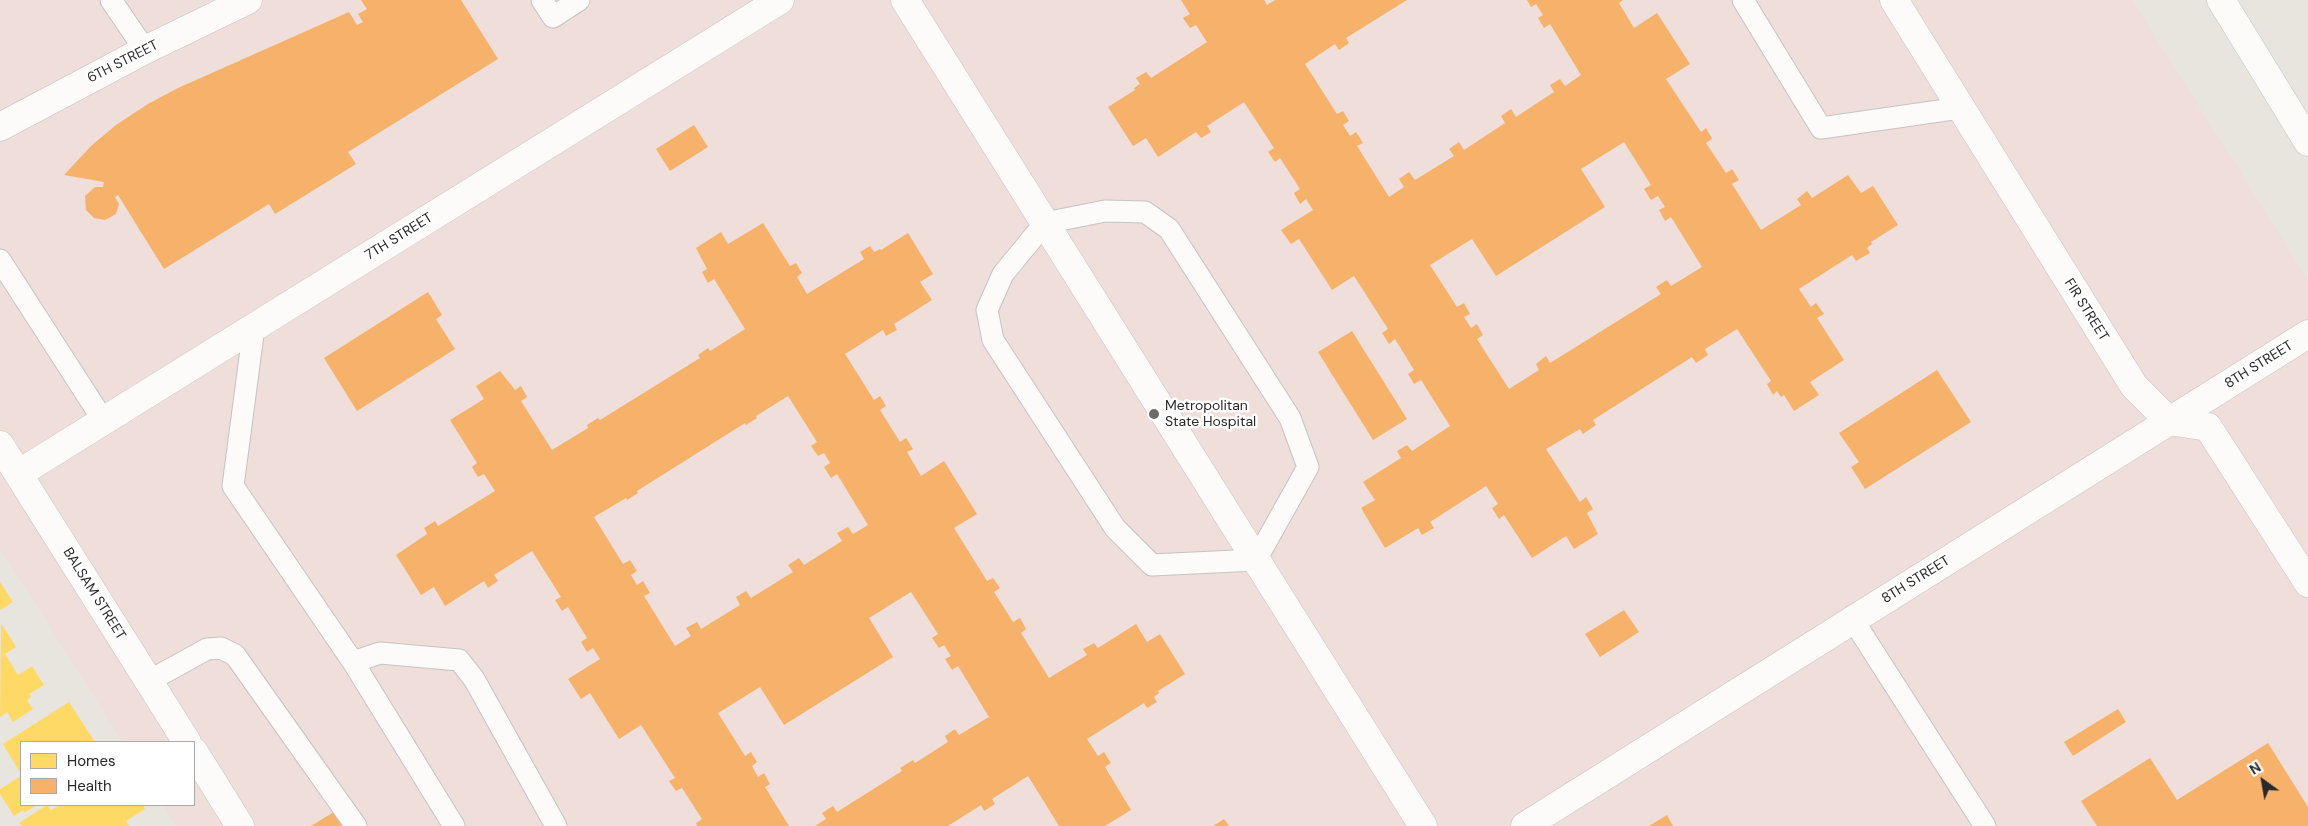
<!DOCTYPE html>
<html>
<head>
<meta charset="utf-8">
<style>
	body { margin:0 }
	#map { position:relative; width:2308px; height:826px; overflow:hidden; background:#e8e5de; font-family:"DM Sans",sans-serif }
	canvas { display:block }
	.legend { position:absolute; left:20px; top:741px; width:175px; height:65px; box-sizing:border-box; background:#fff; border:1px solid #a9a9a9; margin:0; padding:6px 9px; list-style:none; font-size:15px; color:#292929 }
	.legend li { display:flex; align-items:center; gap:10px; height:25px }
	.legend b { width:25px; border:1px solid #a9a9a9 }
	.north { position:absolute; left:2238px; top:756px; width:50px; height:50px; -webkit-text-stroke:4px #fff; paint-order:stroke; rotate:328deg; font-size:14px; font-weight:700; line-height:20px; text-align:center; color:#292929 }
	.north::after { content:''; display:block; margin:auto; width:18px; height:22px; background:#292929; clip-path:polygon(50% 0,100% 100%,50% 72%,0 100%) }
</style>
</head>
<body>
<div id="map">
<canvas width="2308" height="826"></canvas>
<ul class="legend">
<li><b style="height:14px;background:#ffd966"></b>Homes</li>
<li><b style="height:14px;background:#f6b26b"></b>Health</li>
</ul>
<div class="north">N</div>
</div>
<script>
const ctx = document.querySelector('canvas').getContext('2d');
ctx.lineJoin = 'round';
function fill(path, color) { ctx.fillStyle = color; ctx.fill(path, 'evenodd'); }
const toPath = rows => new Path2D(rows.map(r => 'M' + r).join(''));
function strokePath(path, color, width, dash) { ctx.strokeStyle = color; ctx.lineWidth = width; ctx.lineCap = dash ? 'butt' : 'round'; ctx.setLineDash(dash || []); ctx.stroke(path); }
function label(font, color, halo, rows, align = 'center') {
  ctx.font = font + ' "DM Sans",sans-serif'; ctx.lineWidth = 5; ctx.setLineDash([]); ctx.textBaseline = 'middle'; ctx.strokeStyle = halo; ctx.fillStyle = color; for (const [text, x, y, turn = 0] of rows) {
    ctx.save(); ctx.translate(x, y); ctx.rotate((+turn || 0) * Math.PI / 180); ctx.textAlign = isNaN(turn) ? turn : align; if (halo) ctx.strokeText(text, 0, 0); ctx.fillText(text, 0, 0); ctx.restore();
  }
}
fill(toPath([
	[0,0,2132,0,2308,280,2308,826,176,826,162,805,194,805,194,742,123,742,0,548]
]), '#efdeda');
fill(toPath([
	[0,582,13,602,0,610],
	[1,623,16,647,5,654,18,675,32,666,44,685,29,694,31,697,27,700,33,709,13,722,7,712,0,717],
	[69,702,95,742,21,742,21,774,3,744],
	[21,776,21,805,37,805,24,813,23,810,14,816,0,794,0,789],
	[47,805,51,810,60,805,143,805,145,809,126,821,129,826,22,826,19,823]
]), '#ffd966');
fill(toPath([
	[361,0,461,0,498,59,348,152,356,164,275,214,269,204,164,269,118,195,115,197,119,204,116,214,105,220,94,218,86,210,85,196,95,187,103,187,104,182,64,175,91,146,116,125,148,104,178,88,349,12,357,25,363,22,358,14,367,9],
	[1181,0,1264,0,1267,5,1275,0,1407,0,1346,38,1349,43,1339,50,1335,44,1305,64,1337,114,1343,111,1349,121,1343,125,1350,136,1356,132,1363,143,1357,146,1389,197,1404,187,1399,179,1409,172,1415,180,1454,156,1449,149,1459,142,1464,150,1505,123,1501,116,1511,109,1516,117,1554,92,1550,85,1560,79,1565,86,1581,75,1550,24,1544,28,1538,18,1543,15,1536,4,1531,7,1527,0,1623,0,1619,3,1634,28,1657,13,1690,64,1666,79,1701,132,1706,128,1712,139,1706,143,1726,173,1732,169,1739,180,1732,184,1761,230,1801,205,1797,199,1807,191,1812,198,1848,175,1861,193,1873,186,1898,225,1871,242,1872,244,1867,248,1870,253,1856,261,1852,255,1799,289,1811,307,1816,303,1824,314,1817,318,1844,360,1810,382,1819,395,1794,411,1784,395,1781,397,1777,391,1773,395,1767,384,1771,381,1737,329,1705,349,1708,355,1696,363,1692,357,1593,420,1596,425,1583,434,1580,429,1546,449,1580,502,1586,497,1593,509,1587,513,1598,534,1574,549,1566,536,1532,558,1504,515,1499,519,1492,508,1498,504,1486,486,1430,522,1434,528,1422,535,1418,528,1385,548,1361,508,1375,500,1363,482,1401,458,1397,451,1407,445,1412,451,1450,426,1421,380,1414,384,1408,374,1414,370,1395,339,1389,344,1382,333,1388,329,1354,276,1332,290,1299,239,1291,244,1281,230,1313,210,1306,199,1300,204,1294,193,1300,189,1280,158,1275,162,1268,152,1274,148,1244,102,1207,126,1211,132,1201,138,1196,132,1158,157,1146,138,1133,146,1108,107,1135,90,1134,88,1140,84,1136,78,1146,72,1151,78,1207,42,1196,25,1190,28,1183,18,1190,14],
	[1624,142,1651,185,1644,189,1651,200,1658,196,1665,207,1659,210,1665,221,1671,217,1702,267,1671,286,1667,280,1656,287,1661,294,1550,363,1546,356,1536,364,1539,370,1509,389,1477,339,1483,335,1477,324,1471,328,1464,317,1470,314,1464,303,1457,307,1430,265,1472,239,1496,276,1605,207,1581,169],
	[694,125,708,147,670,171,656,149],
	[763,223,790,266,796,263,802,273,797,277,807,294,864,259,860,252,870,246,874,252,880,249,881,250,908,233,933,274,920,282,932,300,894,324,897,330,886,336,883,330,845,354,874,400,880,396,886,406,880,410,900,442,906,438,913,449,907,452,921,476,944,461,977,514,954,528,987,581,993,578,1000,588,994,592,1013,622,1020,618,1026,629,1021,633,1049,678,1087,655,1083,649,1094,643,1098,648,1136,624,1147,642,1160,634,1185,674,1158,691,1159,693,1154,697,1157,702,1147,708,1144,703,1087,739,1098,756,1104,752,1111,763,1105,767,1131,810,1105,826,1059,826,1028,776,992,799,995,804,984,811,981,805,948,826,815,826,826,819,822,813,833,806,837,812,902,771,900,768,913,760,915,763,948,742,945,736,955,729,959,735,989,717,958,666,952,670,945,659,951,656,944,645,939,648,932,638,938,634,911,592,869,618,893,657,784,725,760,687,718,713,745,756,751,752,757,762,752,766,758,777,764,773,770,784,765,787,789,826,697,826,696,823,702,819,682,788,676,791,669,781,675,778,641,725,619,739,590,693,581,699,568,679,600,659,593,648,587,652,581,642,587,638,568,607,562,611,555,600,561,597,532,551,494,575,498,581,488,588,484,581,445,606,434,587,421,595,396,555,427,534,424,528,435,521,438,526,495,491,484,474,478,477,472,467,477,463,450,420,484,399,476,386,500,371,515,390,521,386,527,397,521,401,552,450,588,428,587,425,598,418,600,420,700,358,698,355,708,348,710,351,745,329,714,279,708,283,702,272,707,269,696,248,721,232,728,244],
	[788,396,817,442,811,446,818,456,824,453,830,463,824,467,831,478,837,474,868,525,853,534,848,527,837,533,842,541,804,565,799,558,788,565,793,572,751,598,746,591,736,597,740,605,701,629,697,622,686,628,691,636,675,646,644,596,650,593,643,581,637,585,631,575,637,571,630,560,623,564,594,517,626,498,627,500,638,493,637,491,745,423,746,425,757,418,756,416],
	[428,292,442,315,436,319,455,349,357,411,324,358],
	[1352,331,1407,419,1373,440,1318,352],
	[1937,370,1971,422,1865,489,1851,467,1859,462,1839,433],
	[1624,610,1639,632,1600,657,1585,634],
	[2118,709,2126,722,2073,756,2064,742],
	[2268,743,2308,807,2308,826,2097,826,2081,801,2150,758,2177,800],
	[337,810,347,826,311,826],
	[1667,815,1673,826,1649,826],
	[1224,819,1229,826,1213,826]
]), '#f6b26b');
const lane = toPath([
	[111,0,145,50],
	[542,0,553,17,579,0],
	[1743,0,1821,128,1960,108],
	[1105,211,1145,212,1169,229,1290,418,1308,467,1256,560,1152,565,1115,528,993,340,987,310,1003,274,1045,223,1105,211],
	[0,260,103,420],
	[254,327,233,486,353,662,380,653,459,660,474,679,556,826],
	[1853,620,1985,826],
	[353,662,454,826],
	[149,681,207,649,221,648,235,655,356,826]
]);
const street = toPath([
	[905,0,1423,826],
	[1894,0,2134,386,2169,421,2208,427,2308,583],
	[0,127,145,50,248,0],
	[0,445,187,742],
	[18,474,780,0],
	[194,752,240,826],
	[1525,826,2308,334]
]);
const secondary = toPath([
	[2221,0,2308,142]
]);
strokePath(lane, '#c5c4c4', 23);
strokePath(street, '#c5c4c4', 29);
strokePath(secondary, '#c5c4c4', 29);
strokePath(lane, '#fcfbfa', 21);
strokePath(street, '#fcfbfa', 28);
strokePath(secondary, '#fcfbfa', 28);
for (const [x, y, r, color] of [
	[1154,414,6,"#6c6b68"]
]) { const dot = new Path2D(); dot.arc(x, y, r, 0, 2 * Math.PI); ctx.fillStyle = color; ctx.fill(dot); strokePath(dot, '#fff', 2); }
label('14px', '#292929', '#fff', [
	["6TH STREET",123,62,-27],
	["7TH STREET",399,237,-32],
	["FIR STREET",2086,310,58],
	["8TH STREET",2259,365,-32],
	["8TH STREET",1916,580,-32],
	["BALSAM STREET",94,594,58]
]);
label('14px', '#292929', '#fff', [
	["Metropolitan",1165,406],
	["State Hospital",1165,422]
], 'left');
</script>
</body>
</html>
